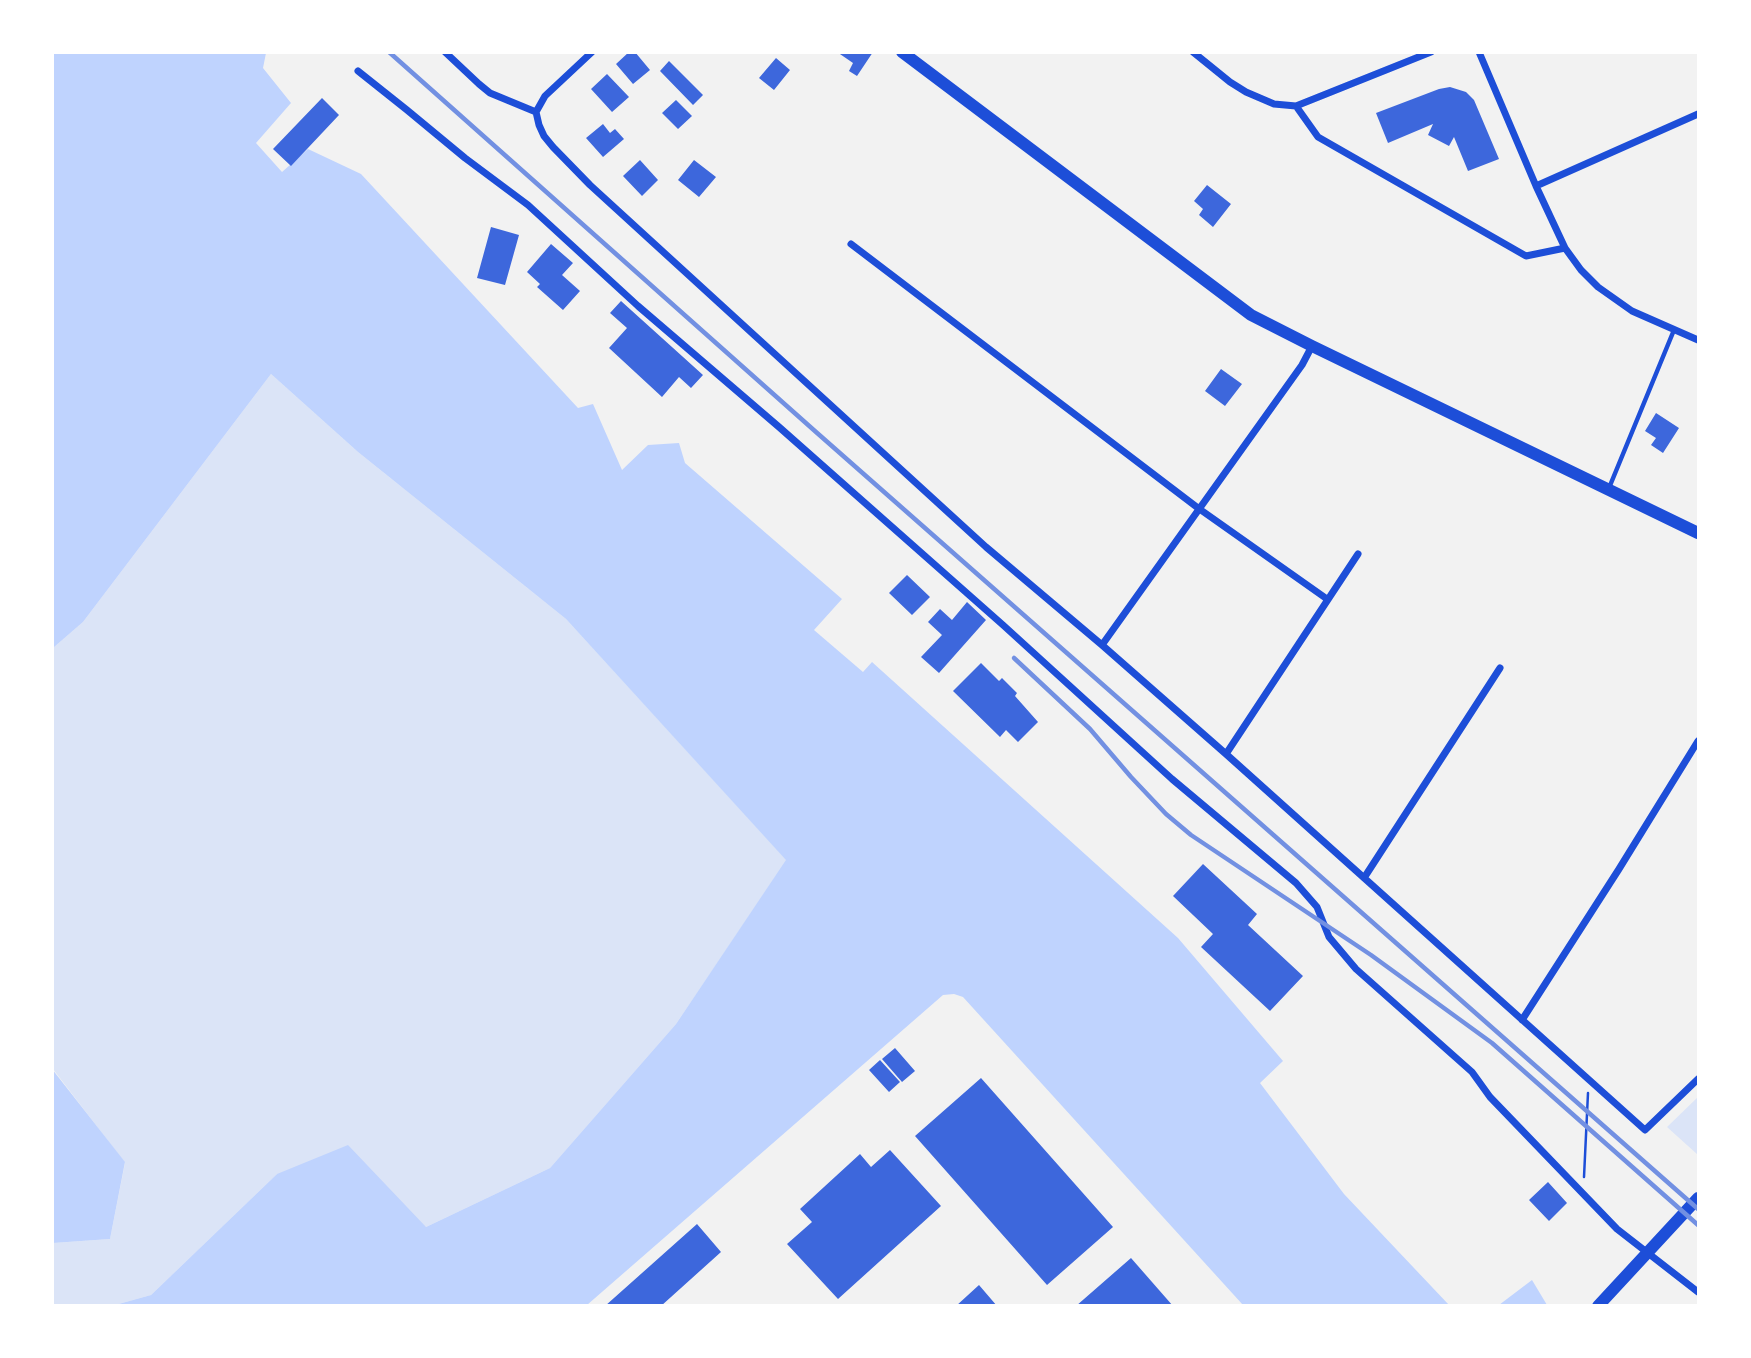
<!DOCTYPE html>
<html>
<head>
<meta charset="utf-8">
<style>
	body { margin:0 }
	#map { position:relative; width:1751px; height:1358px; overflow:hidden; background:#f2f2f2; font-family:Commissioner,sans-serif }
	canvas { display:block }
	.frame { position:absolute; inset:0; border:54px solid #fff; pointer-events:none }
</style>
</head>
<body>
<div id="map">
<canvas width="1751" height="1358"></canvas>
<div class="frame"></div>
</div>
<script>
const ctx = document.querySelector('canvas').getContext('2d');
ctx.lineJoin = 'round';
function fill(path, color) { ctx.fillStyle = color; ctx.fill(path, 'evenodd'); }
const toPath = rows => new Path2D(rows.map(r => 'M' + r).join(''));
function strokePath(path, color, width, dash) { ctx.strokeStyle = color; ctx.lineWidth = width; ctx.lineCap = dash ? 'butt' : 'round'; ctx.setLineDash(dash || []); ctx.stroke(path); }
fill(toPath([
	[271,374,358,452,566,619,787,860,676,1024,550,1168,426,1227,277,1174,151,1295,115,1305,53,1305,53,1243,110,1239,125,1163,53,1069,53,648,83,622],
	[1698,1097,1698,1155,1667,1127]
]), '#dbe4f7');
fill(toPath([
	[53,53,266,53,263,68,291,103,256,143,282,172,308,149,361,174,578,408,593,404,622,470,648,445,679,443,685,463,842,599,814,630,863,672,872,662,1178,938,1283,1061,1260,1083,1344,1194,1449,1305,1243,1305,963,997,954,994,943,995,587,1305,115,1305,151,1295,277,1174,348,1145,426,1227,550,1168,676,1024,786,860,566,619,358,452,271,374,83,622,53,648],
	[52,1069,125,1162,110,1239,53,1243],
	[1532,1280,1547,1305,1499,1305]
]), '#bfd3fe');
fill(toPath([
	[629,52,635,52,650,70,633,84,616,64],
	[837,52,873,52,857,76,849,71,853,63],
	[776,58,790,70,774,90,759,78],
	[669,61,703,95,693,105,660,71],
	[607,74,629,97,612,112,591,89],
	[1450,87,1466,92,1474,100,1499,159,1468,171,1454,137,1449,146,1428,135,1433,124,1388,143,1376,113,1439,89],
	[322,98,339,115,291,166,273,149],
	[676,100,692,116,678,129,662,113],
	[603,124,610,133,615,129,624,139,603,157,586,138],
	[640,160,658,180,642,196,623,176],
	[694,160,716,177,699,197,678,180],
	[1207,185,1231,204,1213,227,1199,215,1203,209,1194,201],
	[491,227,519,235,505,285,477,278],
	[551,244,573,263,562,275,580,291,563,310,537,287,540,284,527,272],
	[621,301,703,375,691,388,679,377,662,397,609,348,627,328,610,313],
	[1221,369,1242,384,1225,406,1205,391],
	[1656,413,1679,428,1663,453,1651,445,1656,438,1645,431],
	[907,575,930,597,912,615,889,593],
	[967,602,986,620,939,673,921,657,942,635,928,622,940,609,952,620],
	[981,663,999,681,1002,678,1017,693,1015,696,1038,722,1018,742,1006,730,1000,737,953,691],
	[1203,864,1257,914,1248,925,1303,976,1270,1011,1201,947,1213,934,1173,896],
	[895,1048,915,1071,902,1082,882,1059],
	[880,1060,900,1082,889,1092,869,1070],
	[981,1078,1113,1227,1047,1285,915,1136],
	[890,1150,941,1206,838,1299,787,1244,812,1222,800,1209,860,1154,871,1167],
	[1548,1182,1567,1203,1549,1221,1529,1200],
	[697,1224,721,1252,661,1306,605,1306],
	[1131,1258,1173,1306,1076,1306],
	[979,1285,997,1306,956,1306]
]), '#3d67dc');
strokePath(toPath([
	[1584,1177,1588,1093]
]), '#1d4ed8', 2.5);
strokePath(toPath([
	[1609,488,1674,330]
]), '#1d4ed8', 4.5);
strokePath(toPath([
	[445,52,479,84,490,93,536,112,539,125,544,136,553,147,590,185,986,547,1102,645,1226,754,1645,1130,1698,1079],
	[1193,52,1230,82,1246,92,1274,104,1296,106,1431,52],
	[1479,52,1536,186,1565,248],
	[358,71,407,110,465,158,528,205,638,306,779,427,1003,625,1172,779,1296,883,1317,907,1329,937,1356,969,1472,1072,1490,1097,1617,1229,1698,1292],
	[1296,106,1318,137,1526,256,1565,248,1581,270,1598,287,1632,311,1698,340],
	[536,112,545,96,592,52],
	[1536,186,1698,114],
	[851,244,1198,508,1327,599],
	[1102,645,1302,365,1312,346],
	[1226,754,1358,554],
	[1364,878,1500,668],
	[1522,1020,1619,869,1698,741]
]), '#1d4ed8', 7);
strokePath(toPath([
	[902,52,1251,315,1312,346,1698,533],
	[1598,1306,1698,1198]
]), '#1d4ed8', 12);
strokePath(toPath([
	[389,52,816,432,1698,1209],
	[1014,658,1090,729,1131,777,1166,814,1191,835,1371,955,1492,1043,1698,1225]
]), '#7290e2', 4.5);
</script>
</body>
</html>
